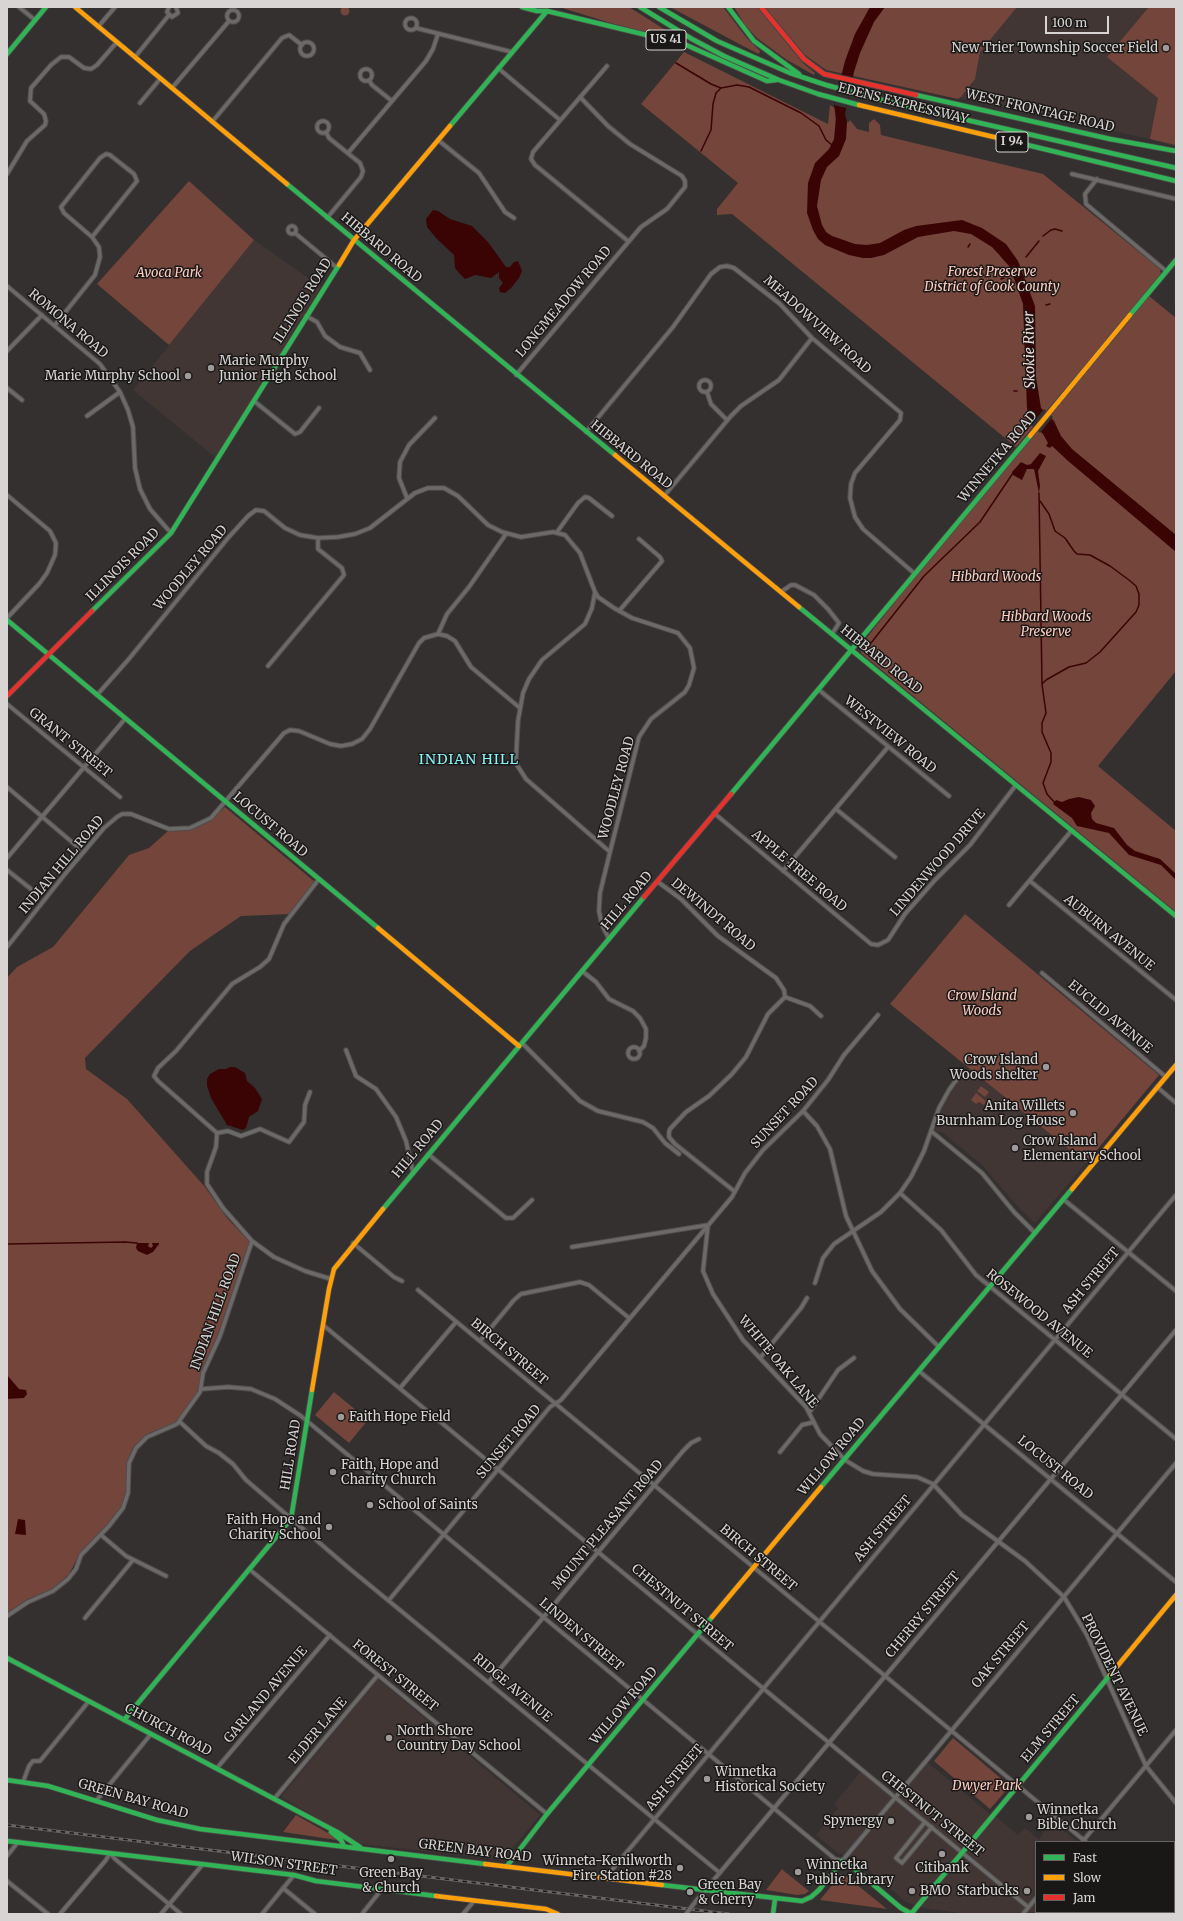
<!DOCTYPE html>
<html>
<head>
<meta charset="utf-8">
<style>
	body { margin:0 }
	#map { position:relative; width:1183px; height:1921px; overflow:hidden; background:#33302f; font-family:Merriweather,serif }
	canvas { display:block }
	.frame { position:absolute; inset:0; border:8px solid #d7d4d3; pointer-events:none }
	.legend { position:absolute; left:1035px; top:1841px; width:140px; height:72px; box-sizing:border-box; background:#1a1817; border:1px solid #666362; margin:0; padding:5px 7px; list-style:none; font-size:12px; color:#d7d4d3 }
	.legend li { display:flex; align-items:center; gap:8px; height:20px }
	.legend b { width:20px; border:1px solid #666362 }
	.scale { position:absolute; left:1045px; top:16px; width:64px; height:18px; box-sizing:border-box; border:2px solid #d7d4d3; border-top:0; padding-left:5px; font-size:12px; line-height:14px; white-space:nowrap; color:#d7d4d3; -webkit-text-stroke:3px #1a1817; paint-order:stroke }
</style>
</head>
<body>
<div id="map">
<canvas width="1183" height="1921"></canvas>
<div class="frame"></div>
<ul class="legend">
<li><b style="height:5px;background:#30b455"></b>Fast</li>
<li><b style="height:5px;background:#ff9f0a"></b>Slow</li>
<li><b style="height:5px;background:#e5322d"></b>Jam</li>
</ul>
<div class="scale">100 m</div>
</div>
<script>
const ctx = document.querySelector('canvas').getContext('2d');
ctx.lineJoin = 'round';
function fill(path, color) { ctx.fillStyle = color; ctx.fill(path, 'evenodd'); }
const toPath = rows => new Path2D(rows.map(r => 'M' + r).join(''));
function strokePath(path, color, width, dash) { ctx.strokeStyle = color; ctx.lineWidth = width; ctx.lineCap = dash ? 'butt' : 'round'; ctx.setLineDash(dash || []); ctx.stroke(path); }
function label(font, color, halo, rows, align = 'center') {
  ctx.font = font + ' Merriweather,serif'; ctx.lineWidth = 3; ctx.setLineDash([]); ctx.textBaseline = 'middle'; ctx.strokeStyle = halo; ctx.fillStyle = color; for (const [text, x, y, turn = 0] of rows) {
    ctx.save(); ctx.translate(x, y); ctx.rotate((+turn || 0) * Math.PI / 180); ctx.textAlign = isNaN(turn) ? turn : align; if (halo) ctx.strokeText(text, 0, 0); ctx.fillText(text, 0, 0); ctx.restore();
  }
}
fill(toPath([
	[1014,7,1176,7,1176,147,1150,139,960,98,973,83,960,72],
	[254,240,321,287,216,458,133,390],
	[969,1068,1086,1163,1035,1223,1020,1209,982,1165,942,1132,935,1131,936,1122,946,1099],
	[378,1679,540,1815,503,1860,362,1844,281,1797],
	[926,1761,992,1816,994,1815,1018,1835,1025,1828,1039,1839,1052,1821,1078,1842,1036,1842,1036,1912,1128,1912,1127,1914,967,1914,923,1908,906,1902,855,1858,838,1853,816,1835,838,1808,834,1804,862,1770,896,1798]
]), '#413634');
fill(toPath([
	'340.5 11a4.5 4.5 0 1 1 9 0a4.5 4.5 0 1 1-9 0Z',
	[559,7,629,7,675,36,674,39,614,24],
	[670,7,723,7,746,37,760,51,759,54,743,46],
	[734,7,757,7,803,63,815,73,814,75,787,60,757,38,745,25],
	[765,7,1017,7,980,52,975,79,961,97,958,99,826,70,805,55],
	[1149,7,1176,7,1176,145,1150,139,1158,98,1107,57],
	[684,52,828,124,830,105,835,108,836,125,847,122,846,119,848,123,850,120,857,129,869,132,869,123,874,119,880,125,881,135,1043,174,1160,269,1161,275,1016,447,732,214,717,215,717,209,738,183,641,104],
	[189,181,254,240,169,345,97,284],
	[1149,296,1176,318,1176,671,1098,766,1176,831,1176,912,862,654,860,650,861,645,906,588],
	[225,807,315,882,291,914,241,916,190,951,85,1058,86,1069,127,1099,205,1187,228,1219,249,1241,249,1244,217,1338,201,1375,200,1385,196,1395,175,1423,150,1433,134,1446,129,1457,127,1488,121,1507,112,1520,79,1555,69,1574,53,1589,28,1599,7,1613,7,978,17,967,53,947,129,855,149,848,168,831,185,831,199,826,213,818],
	[965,914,1159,1075,1086,1163,890,1004],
	[981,1086,989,1092,985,1097,977,1091],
	[976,1093,986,1101,984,1105,979,1102,976,1104,971,1100],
	[994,1100,999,1104,1001,1100,1007,1105,1002,1111,992,1103],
	[334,1392,368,1420,349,1443,315,1415],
	[953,1738,1010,1786,990,1809,934,1761],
	[296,1815,335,1837,337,1840,283,1832],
	[782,1869,784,1871,809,1891,805,1894,797,1895,766,1890],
	[841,1874,846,1876,887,1909,820,1900]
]), '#74453b');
fill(toPath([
	[870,7,885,7,874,22,860,53,854,72,845,114,847,122,846,139,839,156,827,167,821,180,817,206,822,225,826,232,832,236,855,244,867,245,880,243,904,230,916,226,962,220,982,228,1006,244,1018,261,1035,306,1036,377,1041,408,1054,421,1061,436,1072,449,1176,535,1176,552,1067,460,1052,446,1050,448,1046,446,1048,443,1043,434,1029,420,1027,409,1023,304,1010,267,992,247,971,234,954,231,918,237,884,255,871,258,863,258,849,255,825,245,818,239,813,230,807,213,808,183,815,163,829,149,834,139,836,118,834,105,845,61,855,34],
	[433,210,438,211,450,219,472,226,488,242,506,267,510,267,514,262,518,261,522,271,519,278,511,288,505,293,500,292,499,288,503,283,499,278,499,272,491,278,475,275,465,279,459,273,455,268,454,255,436,238,427,227,426,219],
	[1040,453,1046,456,1038,471,1040,486,1039,493,1034,469,1027,469,1022,480,1013,475,1012,472,1021,462,1027,465,1031,464],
	[1079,797,1091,800,1095,806,1091,813,1092,819,1096,823,1114,828,1127,845,1135,851,1160,859,1176,874,1176,880,1161,865,1129,855,1109,833,1077,826,1072,818,1053,804,1056,800,1062,802,1069,799],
	[230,1067,235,1067,245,1073,247,1081,255,1088,262,1099,258,1111,249,1117,246,1128,243,1130,227,1125,211,1098,207,1086,207,1079,210,1074,219,1069,226,1069],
	[137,1243,149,1243,148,1246,151,1248,153,1246,152,1243,159,1243,159,1244,153,1252,147,1255,138,1251,136,1248],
	[7,1375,19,1389,26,1390,27,1394,24,1398,7,1399],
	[18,1519,25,1520,26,1535,15,1534]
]), '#3b0404');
fill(toPath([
	[839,83,851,86,846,108,834,105],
	[1044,409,1053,417,1040,433,1031,425]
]), '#33302f');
strokePath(toPath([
	[676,63,711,84,721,88,737,85,749,87,801,113,819,126,826,140,832,145],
	[701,151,711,130,713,104,716,93,721,88],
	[1043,236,1051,230,1055,229,1062,231],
	[968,247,970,244],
	[1026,257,1039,241],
	[1001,279,1004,278],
	[1046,305,1050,304],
	[1014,391,1017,391],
	[1039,493,1042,684,1046,713,1042,723,1042,732,1051,753,1051,762,1043,783,1047,794,1055,803],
	[1040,501,1049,514,1055,531,1065,538,1074,551,1077,554,1090,555,1110,566,1129,580,1136,586,1139,594,1139,605,1136,612,1100,652,1086,663,1069,667,1046,680,1042,684],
	[867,648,924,576,980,522,1013,473],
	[7,1244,125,1242,137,1243]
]), '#3b0404', 1.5);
const street = toPath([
	[19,7,35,20],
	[169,7,167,12,172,17,178,13,176,7],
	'227 16a6 6 0 1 1 12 0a6 6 0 1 1-12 0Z',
	'405 24a6 6 0 1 1 12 0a6 6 0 1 1-12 0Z',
	[98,27,115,7],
	[416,28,512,52],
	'300 49a7 7 0 1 1 14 0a7 7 0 1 1-14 0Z',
	[135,57,169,15],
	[607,66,533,152,531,159,535,165,628,241],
	[498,68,560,120],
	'360 75a6 6 0 1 1 12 0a6 6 0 1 1-12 0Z',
	[369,80,372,85,392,101],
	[172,88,229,21],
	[140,103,160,79],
	'317 127a6 6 0 1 1 12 0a6 6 0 1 1-12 0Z',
	[212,122,282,38,289,35,302,45],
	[326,132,329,138,360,163,363,171,361,177,327,218],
	[438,140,479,173,505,212,514,218],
	[348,153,426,61,433,49,438,34],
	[7,174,27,141,45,125,46,121,44,114,30,101,31,88,51,65,61,57,69,57,84,68,91,69,97,65,117,42],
	[1072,174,1176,199],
	[1097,179,1085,194,1086,204,1166,271],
	'288 230a4 4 0 1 1 8 0a4 4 0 1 1-8 0Z',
	[295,233,336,267],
	[7,286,100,364,120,392,128,410,133,427,135,468,140,489,150,509,171,533],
	[306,316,317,322,325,336,340,347,360,353,370,370],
	[55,325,95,275,100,257,99,247,92,237,64,213,61,207,100,158,106,154,110,155,134,174,137,181,92,237],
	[7,351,42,315],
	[516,375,641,227,667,209,685,187,685,181,682,176,630,144,608,126,580,97],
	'699 386a6 6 0 1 1 12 0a6 6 0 1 1-12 0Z',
	[7,388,22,400],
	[707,392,711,404,727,420],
	[254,401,295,434,300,432,319,408],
	[87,416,120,392],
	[586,432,673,327,711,274,720,267,727,266,734,268,780,304,812,338,901,413,900,420,855,473,851,484,850,498,855,517,863,529,915,574],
	[7,495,50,531,56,543,55,555,47,573,39,584,7,618],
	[664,496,731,416,741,406,779,380,812,338],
	[407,498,399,478,400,462,409,445,435,418],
	[557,532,578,503,585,497,589,498,612,516],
	[595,592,592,608,585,624,542,660,529,679,523,693,518,721,516,759,517,765,526,779,610,852,600,893,599,911,602,925,609,939],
	[781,592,791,585,795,585,814,595,828,609,839,623,832,634],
	[619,611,662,561,660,557,639,539],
	[438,634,447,636,455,641,471,667,520,708],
	[268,666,344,575,342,568,318,549,318,538],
	[819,690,949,796],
	[97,695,128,660,228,538,248,516,256,510,264,511,285,528,300,535,318,538,338,537,355,534,370,528,415,493,428,488,444,488,458,496,488,525,502,532,521,537,553,532,565,535,580,553,595,592,598,597,614,608,632,618,678,633,690,648,694,668,689,685,685,692,651,719,639,737,610,852],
	[7,704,120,797],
	[7,787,79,848],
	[836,809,895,857],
	[714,813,871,944,878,945,888,940,905,914,935,880,970,845,1016,785],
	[7,858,125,719],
	[7,870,36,893],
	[783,871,888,747],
	[319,879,284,924,269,959,260,967,232,984,176,1051,158,1068,154,1076,158,1081,217,1133,216,1147,207,1172,207,1184,223,1208,252,1241,274,1257,305,1271,331,1279],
	[1030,881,1176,1000],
	[658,882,681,899,718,936,776,978,784,990,785,997,810,1006,821,1016],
	[1009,905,1072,830],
	[7,947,65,874,104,828,117,817,122,814,131,814,169,829,190,828,211,818,284,733,290,730,299,731,330,744,341,746,352,744,362,739,370,729,419,643,424,638,438,634,447,614,469,587,506,534],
	[582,971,596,982,609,999,633,1011,640,1018,646,1029,646,1038,644,1046,639,1051],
	[1042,973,1166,1077],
	[522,1043,580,1101,598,1111,643,1122,653,1128,665,1143,679,1154],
	'628 1053a6 6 0 1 1 12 0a6 6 0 1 1-12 0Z',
	[346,1050,356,1076,376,1089,396,1117,406,1141,413,1172],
	[1157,1087,1176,1103],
	[803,1111,817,1126,830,1149,846,1216,872,1271,900,1309,939,1347],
	[931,1131,982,1173,1014,1212,1035,1233],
	[217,1133,228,1131,241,1136,260,1129,289,1142,304,1122,305,1105,310,1092],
	[428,1154,506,1218,513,1218,532,1200],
	[734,1191,675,1144,669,1137,669,1132,670,1129,686,1112,709,1096,732,1074,746,1057,768,1014,785,997],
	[900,1193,941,1230,976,1275,1176,1439],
	[1063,1199,1176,1291],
	[353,1243,394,1277,402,1281],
	[572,1247,708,1225,703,1271,713,1294,743,1340,806,1407,820,1434,845,1460,863,1471,873,1474,917,1477,933,1484,962,1515,1025,1561,1064,1597,1087,1635,1146,1766,1176,1803],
	[815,1283,823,1258,834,1244,881,1212,900,1193,911,1177,924,1151,939,1108,949,1090,960,1075],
	[418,1290,1086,1842],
	[323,1325,1028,1907],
	[480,1341,514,1300,521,1294,580,1282,589,1285,629,1318],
	[760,1358,801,1308,807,1298],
	[919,1371,1176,1582],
	[400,1388,456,1322],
	[202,1389,228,1387,251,1389,275,1399,301,1416,835,1859,842,1861,1176,1463],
	[809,1413,838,1370,854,1358],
	[180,1422,206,1446,219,1453,233,1464,246,1480,350,1569,720,1873],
	[780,1452,802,1425,814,1422],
	[101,1535,126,1556,166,1576],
	[249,1569,547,1814],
	[389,1600,550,1407,561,1400,732,1197,745,1173,763,1150,803,1111,828,1080,844,1055,878,1015],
	[7,1616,28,1602,53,1591,68,1579,76,1569,81,1555,109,1526,123,1508,128,1493,129,1463,136,1448,147,1437,177,1424,200,1392,203,1373,220,1336,252,1241],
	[85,1618,133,1560],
	[489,1682,683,1451,691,1443,699,1439],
	[217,1768,330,1635],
	[23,1782,29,1766,33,1761,40,1761,89,1701],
	[274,1799,378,1675],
	[96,1801,151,1734],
	[925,1822,896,1858,902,1863,932,1827],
	[1082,1842,1176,1730],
	[7,1856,18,1842],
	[606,1877,1176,1195],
	[7,1881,48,1914],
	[283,1888,315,1914],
	[696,1901,1176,1330],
	[1136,1912,1146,1914],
	[60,1914,106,1860,110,1853,115,1859,181,1914],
	[161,1914,203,1864],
	[262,1914,294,1875],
	[362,1914,382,1889],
	[463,1914,474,1901],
	[1023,1914,1036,1898]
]);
const fast = toPath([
	[522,7,537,11,547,11],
	[640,7,692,39,724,56,779,80,818,94,859,105],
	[659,7,717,41,790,73,826,85,893,103,1176,168],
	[728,7,754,41,799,74],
	[547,11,684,44,767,81,776,80],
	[7,54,46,7],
	[916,95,1110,139,1176,151],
	[450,126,547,11],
	[1015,142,1176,181],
	[287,184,615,455],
	[1130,315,1176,260],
	[799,607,1176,916],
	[92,611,171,533,339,265],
	[7,620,378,928],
	[731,794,1030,436],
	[383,1209,644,897],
	[821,1487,1072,1189],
	[7,1658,337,1832,360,1847],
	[124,1720,291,1519,312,1390],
	[7,1780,48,1786,157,1820,200,1829,485,1864],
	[331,1832,341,1840,344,1846],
	[7,1841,294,1875,316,1881,436,1896],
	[507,1866,547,1814,712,1617],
	[662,1885,802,1901,811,1897,819,1890,842,1861,850,1865,901,1908,912,1914],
	[773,1914,775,1899],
	[911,1914,1110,1675]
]);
const slow = toPath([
	[75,7,287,184],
	[859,105,1015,142],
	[339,265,354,240,450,126],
	[1030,436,1130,315],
	[615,455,799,607],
	[378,928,519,1046],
	[1072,1189,1176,1065],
	[312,1390,329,1289,334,1269,383,1209],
	[712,1617,821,1487],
	[1110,1675,1176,1595],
	[485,1864,662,1885],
	[1174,1867,1176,1865],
	[436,1896,546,1909,558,1914],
	[1135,1914,1136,1912]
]);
const jam = toPath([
	[761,7,804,59,824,74,916,95],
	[7,696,92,611],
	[644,897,731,794]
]);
strokePath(street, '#504d4c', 5.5);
strokePath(fast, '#504d4c', 6);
strokePath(slow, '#504d4c', 6);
strokePath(jam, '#504d4c', 6);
strokePath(street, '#6c6a69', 3.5);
strokePath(fast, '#30b455', 4.5);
strokePath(slow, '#ff9f0a', 4.5);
strokePath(jam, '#e5322d', 4.5);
const rail = toPath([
	[7,1825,729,1914]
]);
strokePath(rail, '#696766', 3);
strokePath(rail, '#1a1817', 1.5, [4.5]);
const streetBridge = toPath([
	[686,1914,696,1901]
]);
strokePath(streetBridge, '#504d4c', 5.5, []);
strokePath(streetBridge, '#6c6a69', 3.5);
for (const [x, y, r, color] of [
	[1166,48,4,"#9e9b9a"],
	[211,368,4,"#9e9b9a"],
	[188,376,4,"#9e9b9a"],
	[1046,1067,4,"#9e9b9a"],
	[1073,1113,4,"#9e9b9a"],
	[1015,1148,4,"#9e9b9a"],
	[341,1417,4,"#9e9b9a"],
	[333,1472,4,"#9e9b9a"],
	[370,1505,4,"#9e9b9a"],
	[329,1527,4,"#9e9b9a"],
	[389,1738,4,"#9e9b9a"],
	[707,1779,4,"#9e9b9a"],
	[1029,1817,4,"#9e9b9a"],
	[891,1821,4,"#9e9b9a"],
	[942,1854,4,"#9e9b9a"],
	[391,1859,4,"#9e9b9a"],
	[680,1868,4,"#9e9b9a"],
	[798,1872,4,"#9e9b9a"],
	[912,1891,4,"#9e9b9a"],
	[1027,1891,4,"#9e9b9a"],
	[690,1892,4,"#9e9b9a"]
]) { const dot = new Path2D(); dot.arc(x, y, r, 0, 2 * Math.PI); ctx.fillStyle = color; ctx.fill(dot); strokePath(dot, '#1a1817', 1.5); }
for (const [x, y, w] of [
	[666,40,40],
	[1012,142,32]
]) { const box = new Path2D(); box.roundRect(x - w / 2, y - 10, w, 20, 3); ctx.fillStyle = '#1a1817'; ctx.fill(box); strokePath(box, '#d7d4d3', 1); }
label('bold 12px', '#d7d4d3', null, [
	["US 41",666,40],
	["I 94",1012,142]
]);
label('13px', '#d7d4d3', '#1a1817', [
	["New Trier Township Soccer Field",1158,48,"right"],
	["Marie Murphy",219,361],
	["Junior High School",219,376],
	["Marie Murphy School",180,376,"right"],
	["Crow Island",1038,1060,"right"],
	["Woods shelter",1038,1075,"right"],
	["Anita Willets",1065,1106,"right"],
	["Burnham Log House",1065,1121,"right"],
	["Crow Island",1023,1141],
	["Elementary School",1023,1156],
	["Faith Hope Field",349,1417],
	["Faith, Hope and",341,1465],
	["Charity Church",341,1480],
	["School of Saints",378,1505],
	["Faith Hope and",321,1520,"right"],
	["Charity School",321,1535,"right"],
	["North Shore",397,1731],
	["Country Day School",397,1746],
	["Winnetka",715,1772],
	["Historical Society",715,1787],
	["Winnetka",1037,1810],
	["Bible Church",1037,1825],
	["Spynergy",883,1821,"right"],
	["Winneta-Kenilworth",672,1861,"right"],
	["Fire Station #28",672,1876,"right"],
	["Winnetka",806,1865],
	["Public Library",806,1880],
	["Citibank",942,1868,"center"],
	["Green Bay",391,1873,"center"],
	["& Church",391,1888,"center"],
	["Green Bay",698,1885],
	["& Cherry",698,1900],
	["BMO",920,1891],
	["Starbucks",1019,1891,"right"]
], 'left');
label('13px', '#d7d4d3', '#1a1817', [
	["EDENS EXPRESSWAY",903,104,14],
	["WEST FRONTAGE ROAD",1040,111,13],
	["HIBBARD ROAD",381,248,40],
	["ILLINOIS ROAD",303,301,-58],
	["LONGMEADOW ROAD",564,302,-50],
	["ROMONA ROAD",68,324,40],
	["MEADOWVIEW ROAD",817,325,42],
	["HIBBARD ROAD",631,455,39],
	["WINNETKA ROAD",998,457,-50],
	["ILLINOIS ROAD",123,565,-45],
	["WOODLEY ROAD",191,568,-50],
	["HIBBARD ROAD",881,660,39],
	["WESTVIEW ROAD",890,735,39],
	["GRANT STREET",70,743,39],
	["WOODLEY ROAD",617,788,-75],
	["LOCUST ROAD",270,825,40],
	["LINDENWOOD DRIVE",938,863,-49],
	["INDIAN HILL ROAD",62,865,-50],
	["APPLE TREE ROAD",799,871,40],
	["HILL ROAD",627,901,-50],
	["DEWINDT ROAD",713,915,40],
	["AUBURN AVENUE",1109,933,39],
	["EUCLID AVENUE",1110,1017,40],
	["SUNSET ROAD",785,1113,-47],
	["HILL ROAD",418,1149,-50],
	["ASH STREET",1091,1281,-50],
	["INDIAN HILL ROAD",216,1312,-70],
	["ROSEWOOD AVENUE",1039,1314,39],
	["BIRCH STREET",509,1352,40],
	["WHITE OAK LANE",778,1362,50],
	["SUNSET ROAD",509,1442,-50],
	["HILL ROAD",291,1455,-81],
	["WILLOW ROAD",832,1457,-50],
	["LOCUST ROAD",1055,1468,39],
	["MOUNT PLEASANT ROAD",608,1525,-50],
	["ASH STREET",883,1529,-50],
	["BIRCH STREET",758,1558,40],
	["CHESTNUT STREET",682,1608,40],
	["CHERRY STREET",923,1615,-50],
	["LINDEN STREET",581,1635,40],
	["OAK STREET",1001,1655,-50],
	["PROVIDENT AVENUE",1114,1675,64],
	["FOREST STREET",395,1676,39],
	["RIDGE AVENUE",512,1688,40],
	["GARLAND AVENUE",266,1695,-50],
	["WILLOW ROAD",624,1706,-50],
	["ELM STREET",1051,1729,-50],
	["CHURCH ROAD",168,1730,28],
	["ELDER LANE",318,1731,-50],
	["ASH STREET",675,1778,-50],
	["GREEN BAY ROAD",133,1799,16],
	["CHESTNUT STREET",932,1814,39],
	["GREEN BAY ROAD",475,1851,7],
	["WILSON STREET",284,1864,8]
]);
label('italic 13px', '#fecdc2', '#1a1817', [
	["Forest Preserve",992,272],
	["District of Cook County",992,287],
	["Avoca Park",169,273],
	["Hibbard Woods",996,577],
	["Hibbard Woods",1046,617],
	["Preserve",1046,632],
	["Crow Island",982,996],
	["Woods",982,1011],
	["Dwyer Park",987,1786]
]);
label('italic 14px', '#f7ded8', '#1a1817', [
	["Skokie River",1030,350,-91]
]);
ctx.letterSpacing = '1px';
label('14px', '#88f4f7', '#1a1817', [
	["INDIAN HILL",469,760]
]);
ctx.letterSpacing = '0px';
</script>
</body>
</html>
